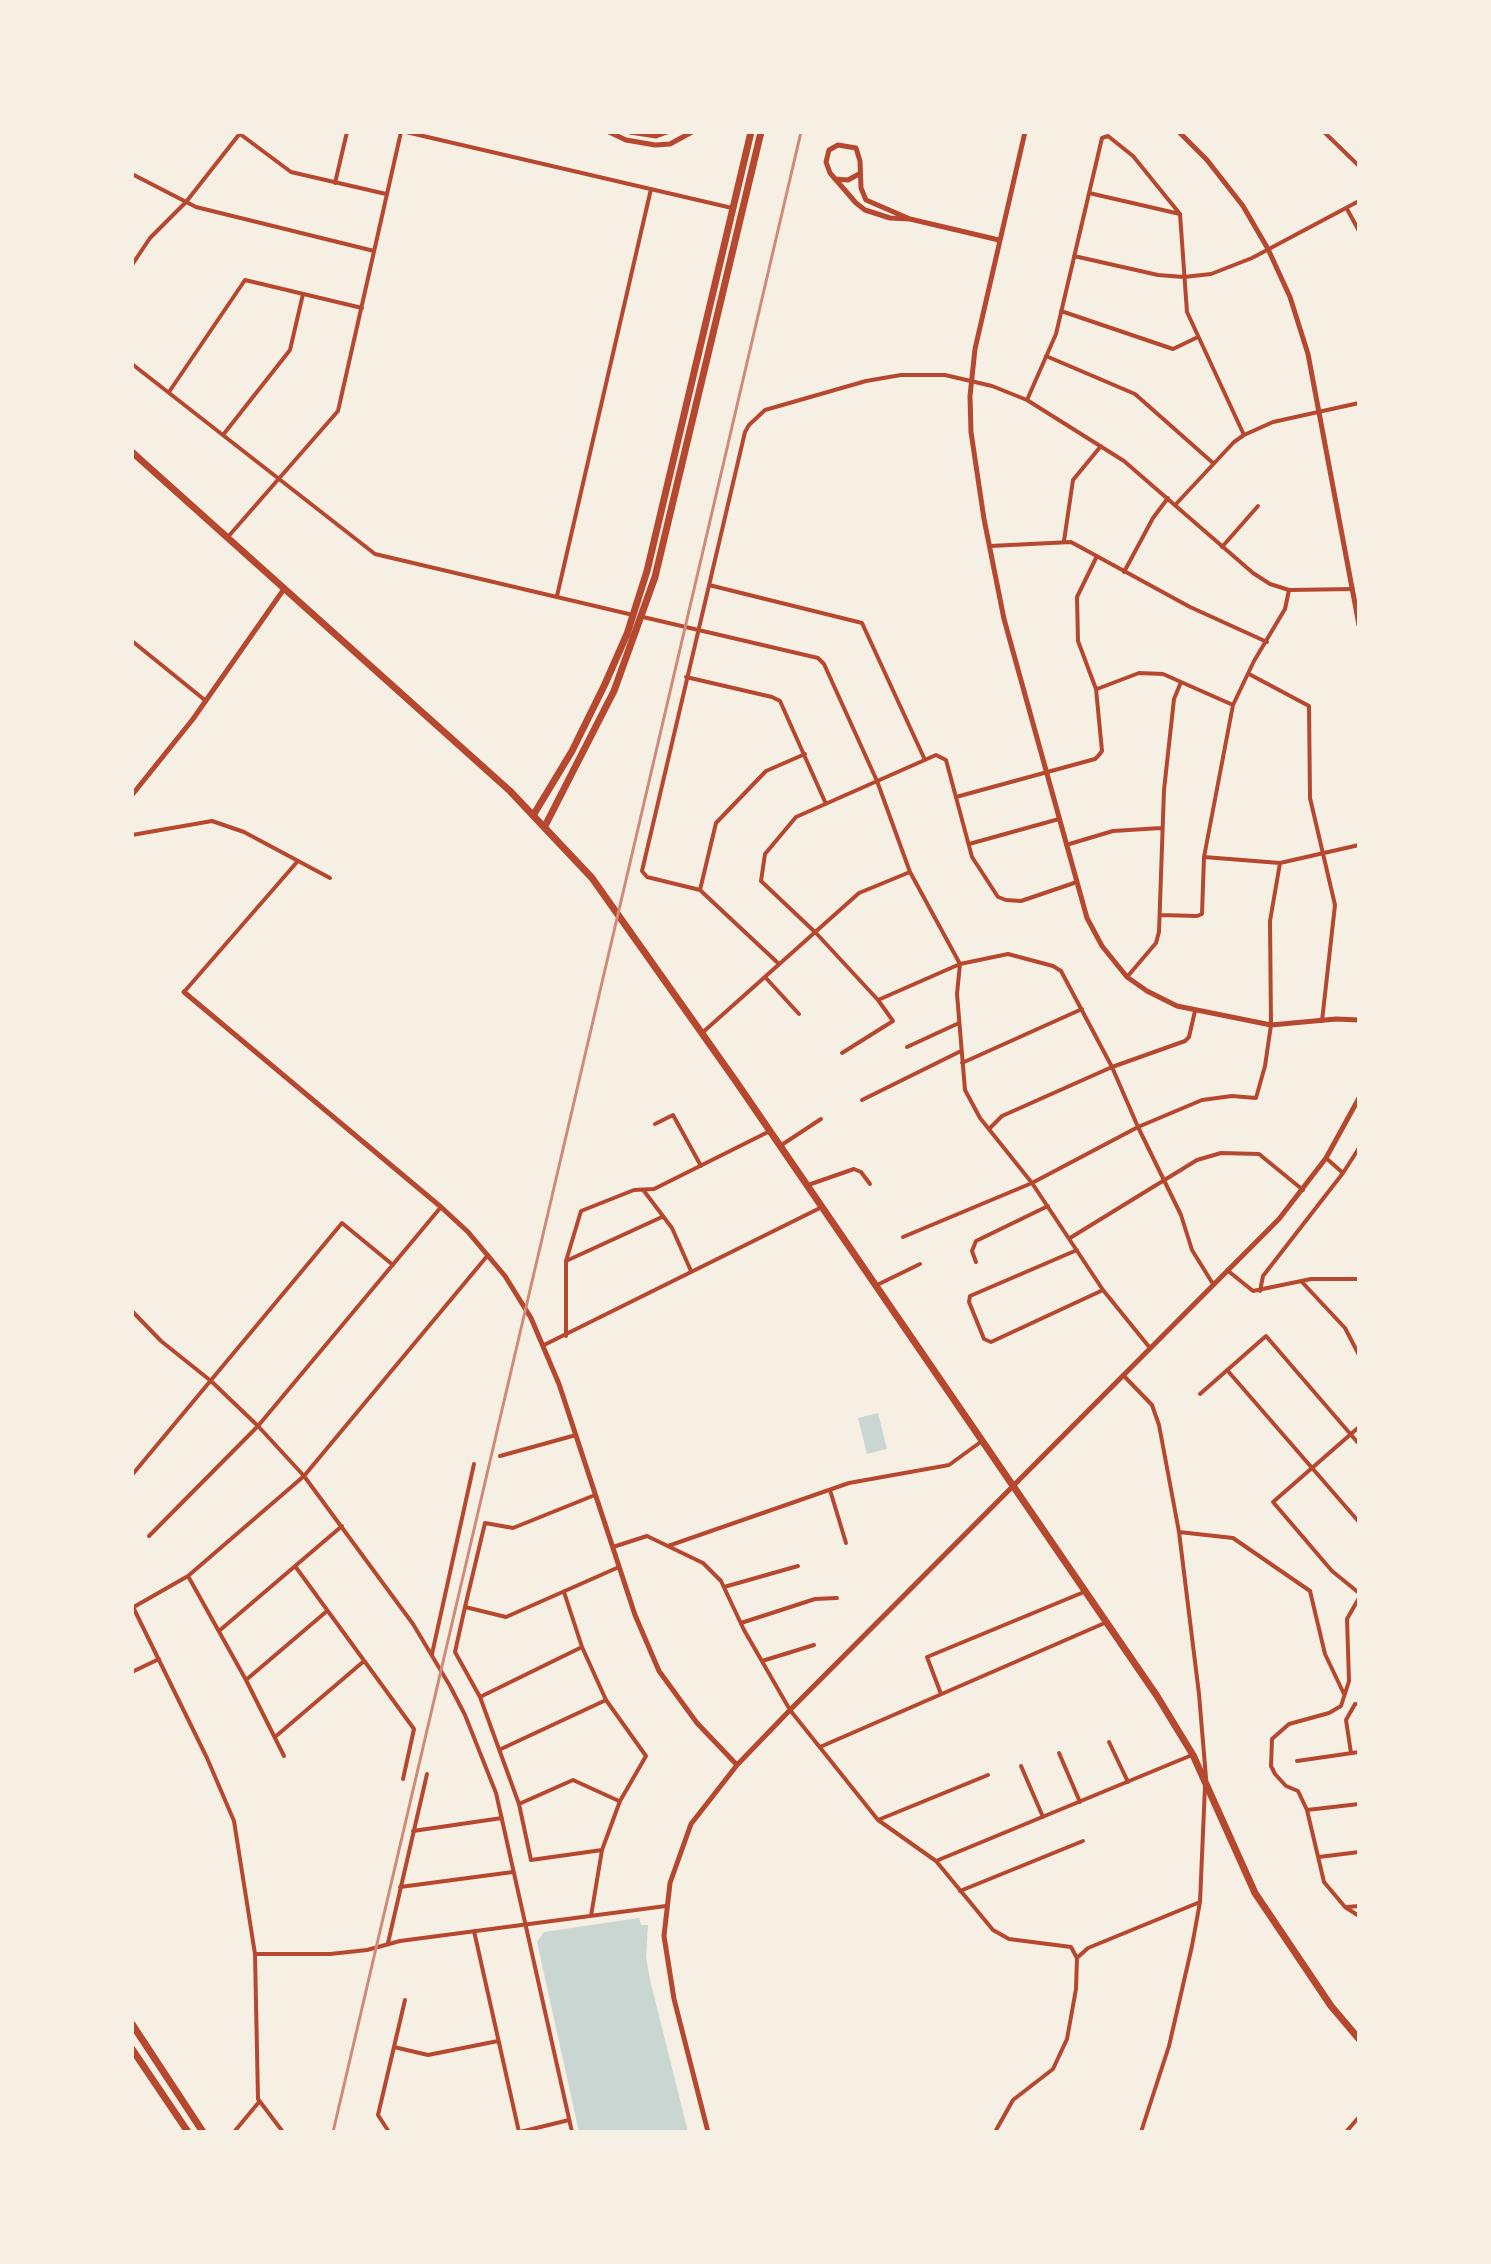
<!DOCTYPE html>
<html>
<head>
<meta charset="utf-8">
<style>
	body { margin:0 }
	#map { position:relative; width:1491px; height:2264px; overflow:hidden; background:#f6efe4; font-family:"Varela Round",sans-serif }
	canvas { display:block }
	.frame { position:absolute; inset:0; border:134px solid #f6efe4; pointer-events:none }
</style>
</head>
<body>
<div id="map">
<canvas width="1491" height="2264"></canvas>
<div class="frame"></div>
</div>
<script>
const ctx = document.querySelector('canvas').getContext('2d');
ctx.lineJoin = 'round';
function fill(path, color) { ctx.fillStyle = color; ctx.fill(path, 'evenodd'); }
const toPath = rows => new Path2D(rows.map(r => 'M' + r).join(''));
function strokePath(path, color, width, dash) { ctx.strokeStyle = color; ctx.lineWidth = width; ctx.lineCap = dash ? 'butt' : 'round'; ctx.setLineDash(dash || []); ctx.stroke(path); }
fill(toPath([
	[878,1413,887,1449,867,1454,858,1418],
	[639,1918,641,1925,648,1925,646,1957,650,1980,688,2132,579,2132,537,1942,544,1932]
]), '#c9d6d2');
strokePath(toPath([
	[406,132,732,208],
	[1324,132,1359,166],
	[240,134,291,172,386,194],
	[132,174,196,207,374,251],
	[335,183,347,132],
	[1089,193,1180,214],
	[1347,209,1359,231],
	[1074,256,1158,275,1184,277,1211,274,1252,258,1359,201],
	[132,265,150,238,186,202,241,132],
	[1061,311,1173,349,1198,337],
	[1046,356,1135,394,1213,463],
	[132,364,375,554,633,615],
	[169,392,245,280,362,308],
	[1027,400,1056,334,1102,138,1108,136,1133,156,1180,214,1187,312,1244,435],
	[223,435,290,350,303,294],
	[1176,504,1234,442,1244,435,1273,422,1359,403],
	[227,538,338,411,401,132],
	[1064,541,1073,480,1101,446],
	[990,546,1071,542,1190,607,1267,642],
	[1222,547,1258,506],
	[1124,572,1153,518,1168,498],
	[709,585,862,623,925,760],
	[557,596,651,189],
	[643,617,818,658,824,664,877,781,910,872,960,964,957,994,965,1090,980,1118,1032,1183,1103,1290,1150,1348],
	[132,641,206,701],
	[1249,674,1309,706,1310,798,1335,905,1322,1021],
	[686,677,772,697,780,701,826,804],
	[1097,689,1139,673,1163,674,1233,705],
	[956,797,1095,759,1099,755,1102,751,1096,689,1078,641,1077,597,1097,556],
	[132,835,212,821,244,832,330,878],
	[969,844,1059,819],
	[1066,845,1113,831,1161,828],
	[1204,857,1280,863,1359,845],
	[700,890,716,823,766,771,805,754],
	[1160,915,1197,916,1202,914,1204,857,1233,705,1254,661,1285,609,1289,590],
	[779,964,700,890,647,877,642,871,745,432,749,425,765,410,866,381,901,375,945,375,992,386,1027,400,1124,461,1253,573,1270,584,1289,590,1353,589],
	[765,977,799,1014],
	[1127,977,1156,943,1159,932,1164,790,1174,699,1181,682],
	[184,992,297,862],
	[702,1033,859,893,910,872],
	[907,1047,959,1023],
	[842,1053,893,1021,878,1000],
	[962,1063,1082,1009],
	[862,1100,961,1051],
	[655,1124,673,1115,701,1166],
	[990,1128,1002,1116,1112,1067,1185,1041,1189,1037,1195,1011],
	[780,1146,821,1119],
	[1326,1158,1343,1173],
	[808,1185,854,1169,861,1172,870,1184],
	[644,1191,672,1228,691,1271],
	[903,1237,1032,1183,1138,1127,1112,1067,1061,971,1053,966,1008,954,960,964,878,1000,816,933,761,881,765,854,796,817,936,755,946,760,972,857,998,897,1006,900,1021,901,1077,882],
	[1070,1238,1197,1160,1221,1153,1259,1154,1303,1190],
	[1077,1250,970,1296,969,1302,984,1339,991,1342,1103,1290],
	[566,1261,662,1217],
	[976,1262,972,1251,976,1241,1048,1206],
	[1227,1270,1253,1291,1311,1279,1359,1279],
	[1301,1281,1345,1328,1359,1355],
	[1213,1284,1192,1250,1181,1215,1138,1127,1202,1100,1232,1096,1256,1098,1265,1066,1271,1025,1270,921,1280,863],
	[877,1285,920,1264],
	[1260,1291,1263,1276,1343,1173,1359,1148],
	[132,1311,161,1341,211,1381,258,1426,304,1476,413,1624,450,1686,465,1715,496,1793,572,2132],
	[566,1336,566,1261,581,1211,634,1190,654,1189,770,1131],
	[544,1345,822,1207],
	[1227,1370,1359,1522],
	[1123,1375,1152,1405,1159,1425,1179,1532,1199,1694,1206,1778],
	[1200,1394,1266,1336,1359,1444],
	[1359,1427,1273,1502,1332,1571,1359,1593],
	[500,1456,576,1435],
	[132,1475,342,1223,393,1265],
	[830,1490,846,1543],
	[1179,1532,1233,1538,1310,1591,1325,1654,1344,1694],
	[149,1536,258,1426,441,1207],
	[668,1546,849,1483,949,1465,982,1441],
	[613,1547,647,1536,703,1563,721,1581,744,1630,790,1710,878,1820,936,1861,993,1930,1009,1939,1071,1947,1077,1958,1076,1989,1067,2039,1053,2069,1013,2100,995,2132],
	[295,1566,414,1729,403,1779],
	[188,1576,246,1680,284,1756],
	[724,1587,798,1566],
	[564,1592,582,1647],
	[132,1605,207,1758,234,1821,255,1954,258,2099,283,2132],
	[465,1607,485,1523,513,1528,595,1495],
	[132,1608,188,1576,304,1476,488,1255],
	[741,1623,815,1599,837,1598],
	[219,1631,342,1526],
	[432,1654,474,1464],
	[762,1661,814,1645],
	[132,1672,159,1659],
	[246,1680,327,1611],
	[941,1694,927,1657,1084,1592],
	[480,1697,455,1652,465,1607,506,1617,619,1567],
	[275,1737,364,1661],
	[1109,1742,1128,1782],
	[820,1747,1107,1622],
	[501,1749,606,1700],
	[1059,1753,1080,1802],
	[1351,1753,1346,1720,1355,1704,1359,1704],
	[1297,1761,1359,1752],
	[1021,1766,1043,1817],
	[519,1804,573,1780,619,1801],
	[1359,1804,1307,1810,1324,1882,1345,1907,1359,1916],
	[1307,1810,1298,1791,1286,1786,1275,1774,1271,1766,1272,1739,1289,1724,1329,1713,1341,1706,1349,1681,1347,1619,1359,1598],
	[878,1820,988,1775],
	[413,1831,502,1818],
	[1319,1857,1359,1852],
	[936,1861,1192,1755],
	[400,1887,513,1872],
	[960,1891,1083,1841],
	[1347,1907,1359,1906],
	[591,1916,602,1850,620,1801,646,1756,606,1700,582,1647,480,1697,519,1804,531,1860,602,1850],
	[474,1931,519,2132],
	[388,1943,427,1774],
	[255,1954,330,1954,367,1950,400,1941,666,1906],
	[1077,1958,1088,1948,1200,1902],
	[394,2047,428,2055,498,2041],
	[234,2132,259,2102],
	[389,2132,378,2115,405,2000],
	[520,2132,569,2120],
	[1141,2132,1169,2046,1192,1946,1200,1902,1205,1786],
	[1346,2132,1359,2117]
]), '#b5482f', 4);
strokePath(toPath([
	[609,132,626,140,655,145,670,144,692,132],
	[630,132,656,136,667,132],
	[1025,132,975,349,970,396,971,432,984,519,1004,619,1087,918,1102,946,1127,977,1147,991,1177,1006,1271,1025,1336,1019,1359,1020],
	[1179,132,1207,160,1243,206,1268,249,1290,297,1308,354,1359,625],
	[835,179,848,180,859,174],
	[910,219,866,200,861,188,860,161,856,148,838,145,829,150,826,162,830,173,856,203,865,210,890,218,910,219,999,240],
	[132,795,193,719,284,589],
	[184,992,441,1207,468,1232,505,1276,531,1318,559,1384,635,1615,659,1671,697,1723,737,1765],
	[708,2132,674,1999,664,1936,670,1883,691,1824,737,1765,790,1710,1279,1219,1326,1158,1359,1098]
]), '#b5482f', 5);
strokePath(toPath([
	[132,452,510,791,592,878,735,1080,1157,1696,1193,1755,1255,1893,1331,2006,1359,2039],
	[534,814,572,751,605,684,627,634,647,571,751,132],
	[545,826,614,691,655,577,761,132]
]), '#b5482f', 7);
strokePath(toPath([
	[132,2024,203,2132],
	[132,2049,188,2132]
]), '#b5482f', 7);
strokePath(toPath([
	[333,2132,801,132]
]), '#cf8b77', 3);
</script>
</body>
</html>
